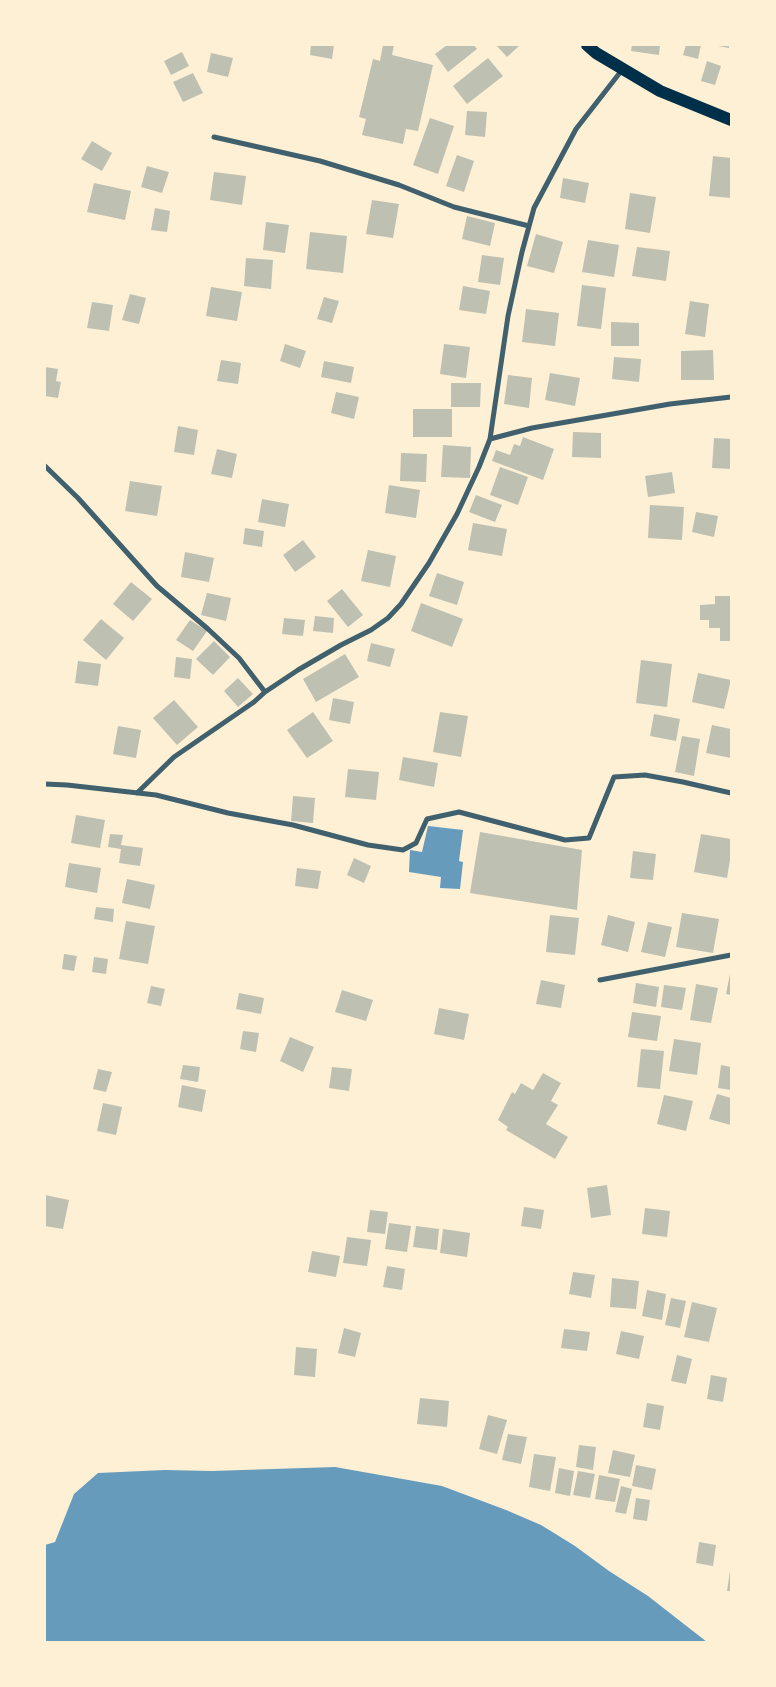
<!DOCTYPE html>
<html>
<head>
<meta charset="utf-8">
<style>
	body { margin:0 }
	#map { position:relative; width:776px; height:1687px; overflow:hidden; background:#fdf0d5; font-family:"DejaVu Sans",sans-serif }
	canvas { display:block }
	.frame { position:absolute; inset:0; border:46px solid #fdf0d5; pointer-events:none }
</style>
</head>
<body>
<div id="map">
<canvas width="776" height="1687"></canvas>
<div class="frame"></div>
</div>
<script>
const ctx = document.querySelector('canvas').getContext('2d');
ctx.lineJoin = 'round';
function fill(path, color) { ctx.fillStyle = color; ctx.fill(path, 'evenodd'); }
const toPath = rows => new Path2D(rows.map(r => 'M' + r).join(''));
function strokePath(path, color, width, dash) { ctx.strokeStyle = color; ctx.lineWidth = width; ctx.lineCap = dash ? 'butt' : 'round'; ctx.setLineDash(dash || []); ctx.stroke(path); }
fill(toPath([
	[428,826,463,830,459,861,463,862,460,889,440,888,441,877,409,872,410,850,422,852],
	[335,1467,442,1486,506,1510,541,1525,575,1546,609,1571,648,1596,707,1642,45,1642,45,1545,55,1542,74,1494,98,1473,165,1470,212,1471]
]), '#669bbc');
fill(toPath([
	[311,45,334,45,332,59,310,55],
	[383,45,394,45,392,55,433,65,418,131,406,129,403,144,362,135,366,119,359,117,373,59,380,61],
	[447,45,474,45,477,49,448,72,435,54],
	[496,45,520,45,507,57],
	[632,45,660,45,659,55,631,51],
	[686,45,701,45,698,59,683,55],
	[713,45,729,45,729,48],
	[182,52,189,66,171,75,164,61],
	[211,53,233,58,228,77,207,72],
	[488,58,503,76,467,104,453,86],
	[707,61,721,66,715,85,701,81],
	[193,73,203,93,183,102,173,82],
	[467,111,487,112,485,137,465,135],
	[430,118,454,126,438,174,413,165],
	[92,141,112,153,102,171,81,159],
	[457,155,474,161,464,192,446,186],
	[713,156,731,158,731,198,709,196],
	[147,166,169,172,162,193,141,187],
	[214,172,246,176,242,205,210,200],
	[563,178,589,183,585,203,560,198],
	[94,183,131,191,125,220,87,212],
	[630,193,656,197,650,233,625,229],
	[372,200,399,204,393,238,366,234],
	[155,208,170,211,167,232,151,230],
	[467,216,495,223,490,246,462,239],
	[266,222,289,225,285,253,263,250],
	[310,232,347,236,343,273,306,269],
	[536,234,563,242,554,273,527,266],
	[588,240,619,245,614,277,582,272],
	[637,247,670,251,666,281,632,276],
	[482,255,504,258,500,285,478,282],
	[246,258,273,260,271,289,244,286],
	[582,285,606,288,601,329,577,326],
	[463,286,490,291,486,314,459,310],
	[211,287,242,292,237,321,206,316],
	[130,294,146,298,139,324,122,320],
	[324,297,339,301,332,323,317,319],
	[690,301,709,304,705,337,685,334],
	[92,302,113,305,109,331,87,328],
	[526,309,559,313,555,346,522,342],
	[611,322,639,323,639,346,611,346],
	[285,344,306,351,300,368,280,361],
	[444,344,470,347,466,378,440,374],
	[713,350,714,380,681,380,681,351],
	[614,357,641,359,639,382,612,379],
	[221,360,241,363,238,384,217,381],
	[324,361,354,367,351,383,321,377],
	[45,367,58,369,56,381,61,382,58,398,45,396],
	[550,373,580,378,575,406,545,400],
	[508,375,532,378,529,408,504,404],
	[451,383,481,383,480,407,451,407],
	[336,392,359,397,354,419,331,413],
	[413,409,452,409,452,437,413,437],
	[178,426,198,430,194,455,174,452],
	[573,432,601,433,601,458,572,457],
	[523,437,554,449,543,480,492,461,496,450,510,455,514,444,520,446],
	[714,438,731,439,731,469,712,468],
	[443,445,471,447,470,478,441,477],
	[217,449,237,454,232,478,211,474],
	[401,453,427,454,426,482,400,481],
	[500,467,528,477,518,505,490,495],
	[672,472,675,493,648,497,645,476],
	[130,481,162,486,157,516,125,511],
	[389,485,420,490,416,518,385,513],
	[476,495,502,505,495,522,469,512],
	[262,499,289,504,285,527,258,522],
	[650,505,684,507,682,540,648,538],
	[696,512,718,516,714,537,692,532],
	[473,523,507,529,502,556,468,550],
	[245,528,264,531,262,547,243,544],
	[303,540,316,557,295,572,283,555],
	[368,550,396,556,390,587,361,581],
	[185,552,214,558,209,582,181,577],
	[437,573,464,582,457,605,429,596],
	[131,582,152,599,133,621,113,604],
	[342,589,363,615,348,627,327,601],
	[207,593,231,598,226,621,201,615],
	[715,596,731,596,731,641,720,641,720,628,709,628,709,620,700,620,700,605,715,604],
	[421,603,463,619,452,647,411,631],
	[315,616,334,618,333,633,313,631],
	[284,618,305,620,303,636,282,634],
	[101,619,124,638,106,660,83,640],
	[190,620,207,631,193,651,176,640],
	[214,641,230,657,213,675,196,659],
	[371,643,395,649,390,667,367,661],
	[345,654,359,677,316,702,303,679],
	[176,657,192,659,190,679,174,677],
	[641,660,672,664,667,707,636,703],
	[78,661,101,664,98,686,75,683],
	[698,673,731,680,724,709,692,702],
	[238,678,253,694,238,707,224,691],
	[333,698,354,702,350,724,329,720],
	[174,700,198,727,177,745,153,718],
	[313,712,333,741,307,758,287,730],
	[440,712,468,716,461,757,433,752],
	[654,714,680,719,676,741,650,736],
	[712,725,731,729,731,758,706,753],
	[118,726,141,730,136,758,113,754],
	[682,736,700,739,694,776,675,772],
	[403,757,438,763,434,787,399,780],
	[348,769,379,772,376,800,345,797],
	[293,796,315,798,313,823,291,821],
	[76,815,105,820,100,848,71,843],
	[480,832,582,850,577,910,470,893],
	[110,834,123,835,121,845,143,848,140,866,119,863,121,849,108,847],
	[701,834,731,839,731,854,727,878,694,872],
	[633,851,656,854,653,880,630,878],
	[354,858,371,866,364,883,347,875],
	[69,863,101,868,97,893,65,887],
	[297,868,321,871,318,889,295,886],
	[127,879,155,885,150,909,122,903],
	[96,907,114,909,113,922,94,919],
	[682,913,719,919,713,953,676,947],
	[550,915,579,918,575,955,546,952],
	[608,915,635,922,628,952,601,945],
	[126,921,155,926,148,964,119,959],
	[648,922,672,927,665,957,641,952],
	[64,954,77,956,74,971,62,969],
	[94,957,108,959,106,974,92,972],
	[730,974,731,974,731,995,726,994],
	[541,980,565,985,561,1008,536,1004],
	[636,983,659,987,656,1007,633,1003],
	[696,984,718,988,711,1023,690,1020],
	[664,985,686,988,682,1010,661,1007],
	[151,986,165,989,161,1006,147,1003],
	[342,990,373,1000,366,1021,335,1012],
	[239,993,264,998,261,1014,236,1009],
	[439,1008,469,1014,464,1040,434,1034],
	[632,1012,661,1016,657,1041,628,1037],
	[243,1031,259,1033,256,1052,240,1049],
	[290,1037,314,1047,303,1072,280,1061],
	[674,1039,701,1043,697,1075,669,1071],
	[641,1049,664,1051,660,1089,637,1087],
	[183,1065,200,1067,198,1082,180,1079],
	[721,1065,731,1067,731,1090,718,1088],
	[332,1067,352,1069,349,1091,329,1088],
	[98,1069,112,1072,106,1092,93,1089],
	[543,1073,561,1083,551,1101,558,1105,546,1124,568,1137,555,1159,506,1130,508,1127,498,1120,512,1092,515,1094,521,1083,533,1090],
	[182,1085,206,1090,202,1112,178,1107],
	[717,1094,731,1098,731,1125,709,1119],
	[664,1095,693,1101,686,1131,657,1124],
	[103,1103,122,1107,116,1135,97,1131],
	[607,1185,611,1215,591,1218,587,1188],
	[45,1195,69,1200,63,1229,45,1226],
	[524,1207,544,1210,541,1229,521,1226],
	[645,1208,670,1211,667,1237,642,1234],
	[370,1210,388,1212,385,1234,367,1232],
	[389,1223,411,1226,407,1252,385,1249],
	[416,1226,439,1229,437,1250,413,1247],
	[443,1229,470,1233,467,1257,440,1253],
	[347,1237,371,1240,367,1266,343,1263],
	[312,1251,340,1256,336,1277,308,1272],
	[387,1266,405,1269,402,1290,383,1287],
	[573,1272,595,1275,591,1298,569,1294],
	[612,1278,639,1281,636,1309,610,1307],
	[647,1290,666,1294,662,1320,642,1316],
	[671,1298,686,1301,680,1328,665,1325],
	[692,1302,717,1308,709,1342,684,1337],
	[344,1328,361,1333,355,1357,338,1353],
	[564,1329,590,1332,587,1351,561,1348],
	[621,1331,644,1336,639,1359,616,1354],
	[296,1347,317,1349,315,1377,294,1375],
	[677,1355,692,1359,686,1384,671,1381],
	[711,1375,727,1378,723,1402,707,1399],
	[420,1398,449,1401,447,1427,417,1424],
	[647,1403,664,1406,660,1430,643,1427],
	[488,1415,507,1420,497,1454,479,1449],
	[508,1434,527,1437,521,1464,502,1460],
	[579,1445,596,1447,593,1470,576,1467],
	[613,1450,635,1455,630,1477,608,1473],
	[534,1454,556,1457,550,1491,529,1487],
	[636,1465,656,1469,652,1490,632,1486],
	[559,1468,574,1471,570,1496,555,1493],
	[578,1471,595,1474,590,1498,573,1495],
	[599,1475,620,1479,615,1502,595,1499],
	[621,1486,632,1489,626,1514,615,1512],
	[636,1498,650,1500,647,1521,633,1519],
	[699,1542,716,1545,713,1566,696,1563],
	[730,1571,731,1571,731,1591,727,1591]
]), '#bec0b2');
strokePath(toPath([
	[214,137,320,161,399,185,454,207,529,226],
	[490,439,532,428,670,404,731,397],
	[45,466,78,498,157,586,208,629,239,658,265,692],
	[45,784,67,785,156,795,228,813,293,825,368,845,403,850,416,843,427,819,459,812,565,840,589,838,614,777,645,775,683,782,731,793],
	[137,793,174,757,254,702,265,692,298,670,341,645,371,630,388,618,401,604,429,563,457,514,479,467,490,439,508,316,522,252,534,208,576,129,622,70],
	[600,980,731,955]
]), '#3f606c', 5);
strokePath(toPath([
	[587,45,596,53,660,91,731,120]
]), '#003049', 12);
</script>
</body>
</html>
